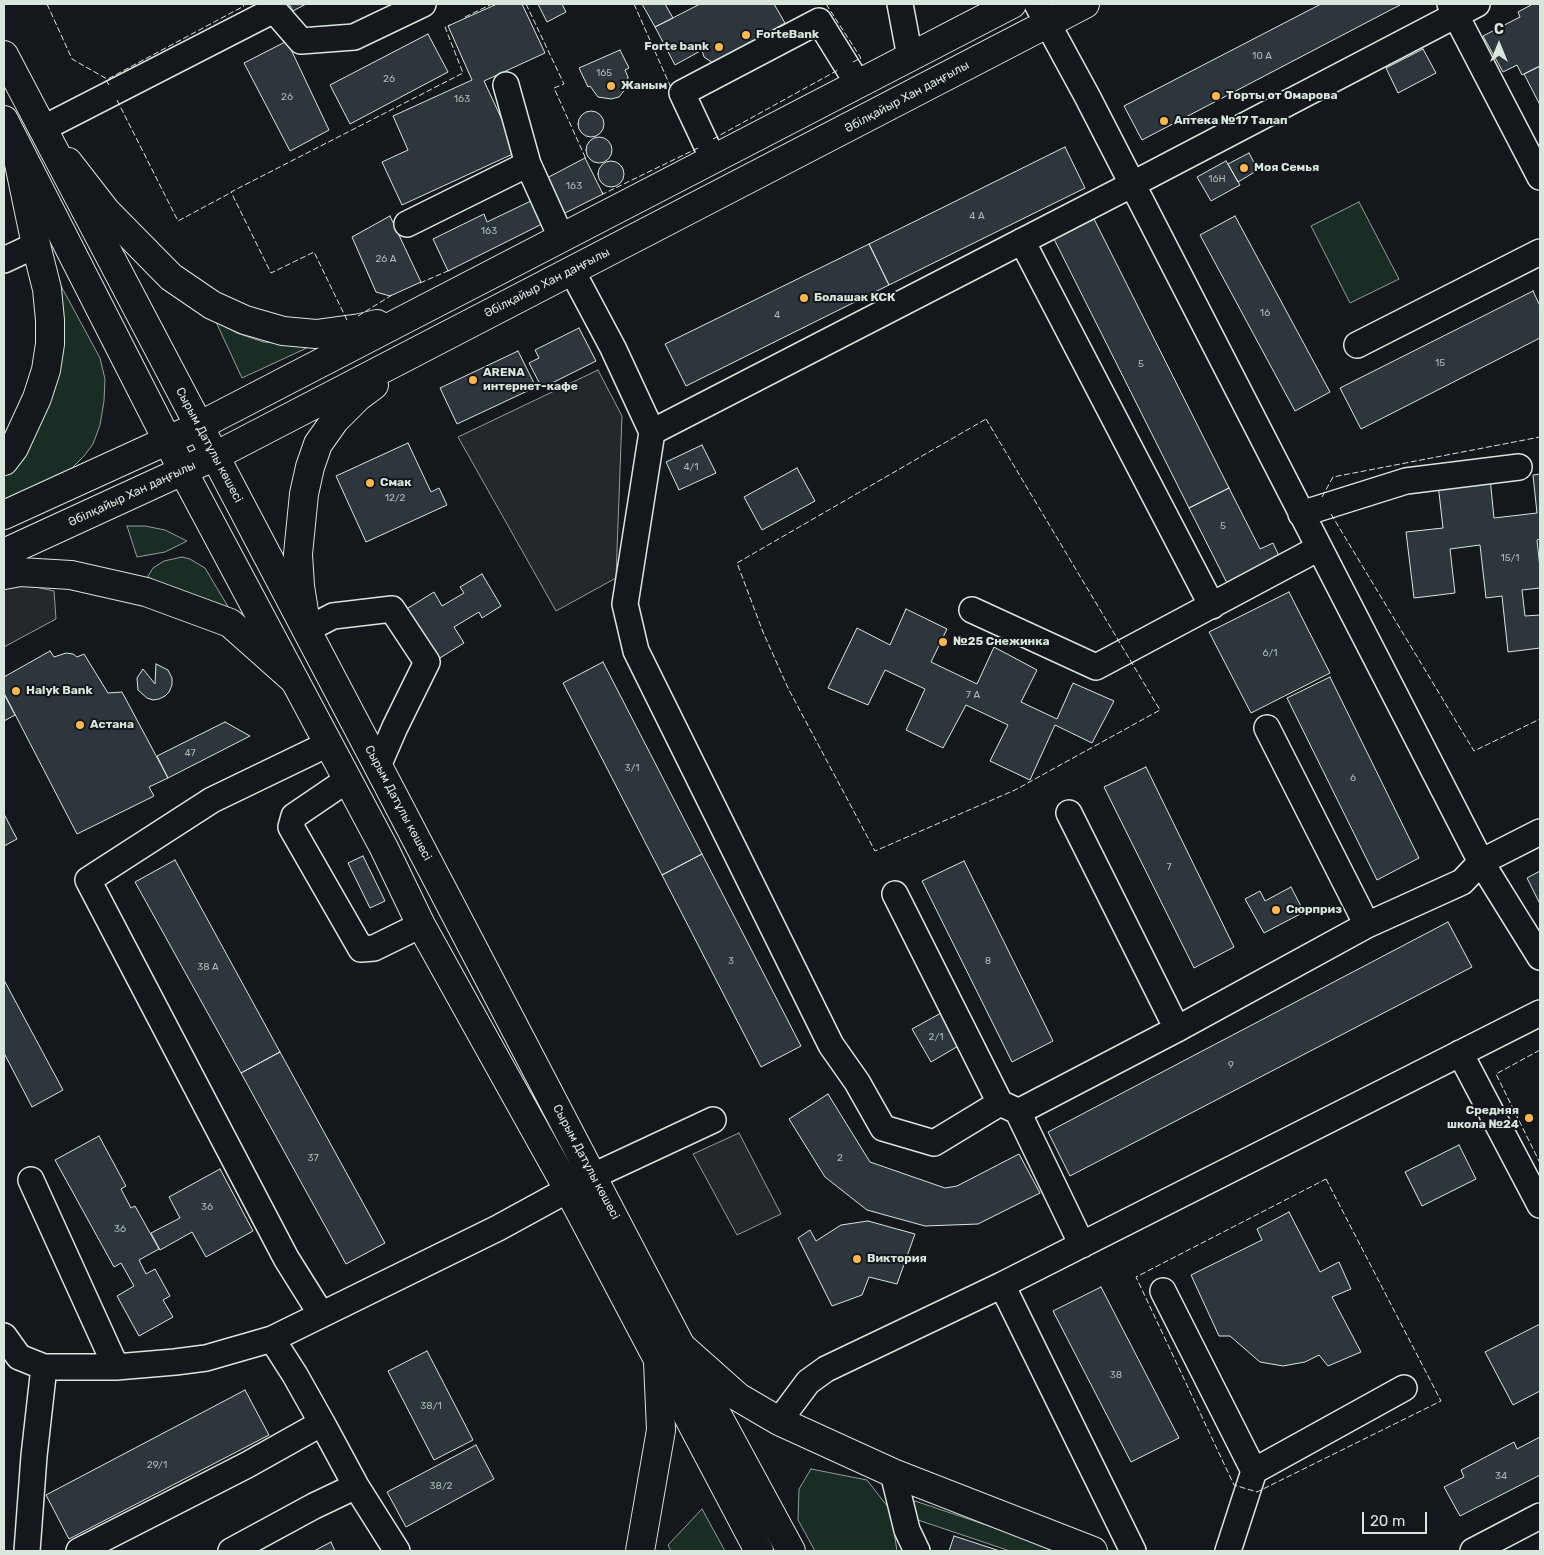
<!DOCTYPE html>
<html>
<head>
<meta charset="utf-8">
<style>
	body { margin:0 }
	#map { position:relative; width:1544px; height:1555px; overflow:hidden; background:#14181c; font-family:Rubik,sans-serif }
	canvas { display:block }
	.frame { position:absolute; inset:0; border:5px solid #d8e6dc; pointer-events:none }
	.north { position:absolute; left:1474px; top:20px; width:50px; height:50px; -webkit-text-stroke:4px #14181c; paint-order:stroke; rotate:0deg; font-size:14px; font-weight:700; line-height:20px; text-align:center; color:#d8e6dc }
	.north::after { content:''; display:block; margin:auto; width:18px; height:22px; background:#d8e6dc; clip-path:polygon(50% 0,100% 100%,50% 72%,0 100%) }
	.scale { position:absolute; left:1362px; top:1512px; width:65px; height:22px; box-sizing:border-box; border:2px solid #d8e6dc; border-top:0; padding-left:6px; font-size:15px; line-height:18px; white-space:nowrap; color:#d8e6dc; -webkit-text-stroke:4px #14181c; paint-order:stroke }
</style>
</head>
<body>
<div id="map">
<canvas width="1544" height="1555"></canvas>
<div class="frame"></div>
<div class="north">С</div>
<div class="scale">20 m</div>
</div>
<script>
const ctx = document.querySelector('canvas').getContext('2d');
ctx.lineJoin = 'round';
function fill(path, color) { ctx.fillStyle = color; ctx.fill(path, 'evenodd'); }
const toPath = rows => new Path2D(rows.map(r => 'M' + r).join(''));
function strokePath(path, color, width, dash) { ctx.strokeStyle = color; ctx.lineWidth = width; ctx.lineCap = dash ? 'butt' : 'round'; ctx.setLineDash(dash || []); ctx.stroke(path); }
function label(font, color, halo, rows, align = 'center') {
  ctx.font = font + ' Rubik,sans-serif'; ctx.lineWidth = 4; ctx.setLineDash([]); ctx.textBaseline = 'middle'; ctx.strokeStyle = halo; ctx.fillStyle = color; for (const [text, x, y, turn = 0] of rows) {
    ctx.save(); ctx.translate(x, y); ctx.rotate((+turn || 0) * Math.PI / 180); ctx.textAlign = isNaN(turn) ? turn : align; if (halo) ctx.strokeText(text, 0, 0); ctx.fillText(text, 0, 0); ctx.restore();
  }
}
const green = toPath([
	[1359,202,1399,279,1350,303,1311,226,1359,202],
	[54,273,100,358,105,379,104,401,100,425,93,444,84,456,72,468,4,500,4,476,22,451,54,273],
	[216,322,237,333,263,342,311,346,242,378,216,322],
	[127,526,145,526,165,530,187,541,165,552,137,557,127,526],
	[182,557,190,559,205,568,233,615,148,583,148,576,153,568,164,561,182,557],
	[811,1469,867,1480,891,1511,897,1551,815,1551,798,1520,799,1489,811,1469],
	[915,1501,1063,1551,1010,1551,915,1519,910,1508,915,1501],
	[702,1509,725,1551,671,1551,668,1545,702,1509]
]);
fill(green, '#1a2d24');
strokePath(green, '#939e99', 1);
const parking = toPath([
	[598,370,622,416,616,578,556,611,458,437,598,370],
	[22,584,54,591,56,619,4,647,4,587,22,584],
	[739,1133,781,1214,737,1235,693,1154,739,1133]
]);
fill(parking, '#24282b');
strokePath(parking, '#939e99', 1);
const building = toPath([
	[289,4,306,4,293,11,289,4],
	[497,4,522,4,545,53,484,81,517,152,402,205,382,162,408,150,393,116,472,80,448,26,497,4],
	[538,4,562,4,566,12,547,22,538,4],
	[642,4,665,4,673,18,655,27,642,4],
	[700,4,774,4,785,23,713,63,704,57,702,50,675,65,655,27,700,4],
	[1321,4,1399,4,1400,5,1142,140,1124,106,1321,4],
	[1533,4,1540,4,1540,66,1522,75,1517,65,1503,72,1483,36,1520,17,1518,12,1533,4],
	[428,34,448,72,350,124,330,85,428,34],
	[287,41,329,130,290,151,244,63,287,41],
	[1423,49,1436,73,1398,93,1386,68,1423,49],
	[620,50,629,68,625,70,628,77,626,88,619,97,611,99,598,97,590,86,588,87,579,68,620,50],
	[1540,66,1540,105,1524,74,1540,66],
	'578 124a13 13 0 1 1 26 0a13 13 0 1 1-26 0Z',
	'586 150a13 13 0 1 1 26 0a13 13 0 1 1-26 0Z',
	[1065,147,1085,188,889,285,869,244,1065,147],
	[1249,153,1258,170,1238,182,1228,164,1249,153],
	[585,158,603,194,563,214,545,179,585,158],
	[1226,161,1240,185,1211,201,1197,177,1226,161],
	'598 174a13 13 0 1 1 26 0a13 13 0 1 1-26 0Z',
	[535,199,546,222,448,271,433,239,484,214,487,222,535,199],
	[390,216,421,282,390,296,376,292,352,237,390,216],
	[1235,216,1330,392,1295,411,1200,235,1235,216],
	[1094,219,1229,488,1189,508,1054,239,1094,219],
	[869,244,889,285,686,386,665,344,869,244],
	[1533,291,1540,306,1540,338,1361,429,1340,388,1533,291],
	[579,328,596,361,542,388,529,363,539,358,535,350,579,328],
	[518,351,536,387,457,424,440,388,518,351],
	[408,443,431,492,439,488,447,505,366,542,336,476,408,443],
	[702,445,716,473,679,490,666,462,702,445],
	[797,468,815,501,762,530,744,497,797,468],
	[1540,474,1540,539,1537,540,1540,568,1540,588,1522,590,1525,616,1540,615,1540,648,1508,652,1502,596,1486,598,1480,545,1450,549,1455,593,1414,598,1406,532,1443,528,1438,484,1490,478,1494,518,1537,513,1533,475,1540,474],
	[1229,488,1260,549,1273,543,1280,558,1228,585,1189,508,1229,488],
	[482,574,501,606,482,618,479,612,454,627,464,643,435,661,405,610,434,592,442,606,464,593,460,587,482,574],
	[1289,592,1330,673,1251,713,1209,632,1289,592],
	[906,609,947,629,931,662,977,684,994,647,1037,670,1021,702,1057,719,1073,683,1114,701,1092,743,1055,725,1030,780,990,761,1008,725,966,705,943,748,906,730,925,689,885,670,868,705,828,688,857,628,890,645,906,609],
	[50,651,54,657,66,653,73,654,77,657,84,654,108,693,122,692,168,778,149,787,154,796,77,834,4,693,4,677,50,651],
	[603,662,702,854,662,875,563,683,603,662],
	[156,664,168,670,172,678,172,685,169,692,165,696,159,699,153,700,147,698,138,690,137,678,143,669,155,684,156,664],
	[1330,677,1419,858,1377,880,1287,698,1330,677],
	[4,694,15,715,4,721,4,694],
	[225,722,250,736,168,778,157,756,225,722],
	[1146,767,1234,947,1194,968,1104,787,1146,767],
	[4,814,17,839,4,846,4,814],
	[702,854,801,1046,761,1067,662,875,702,854],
	[363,856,385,901,370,908,348,863,363,856],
	[175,860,280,1052,241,1073,135,882,175,860],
	[964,861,1053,1041,1012,1062,922,881,964,861],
	[1540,871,1540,904,1527,878,1540,871],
	[1291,887,1304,912,1264,933,1245,899,1260,891,1265,901,1291,887],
	[1448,922,1472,967,1070,1176,1048,1132,1448,922],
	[4,980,63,1090,32,1107,4,1053,4,980],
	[941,1013,960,1045,931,1062,912,1029,941,1013],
	[280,1052,385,1243,346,1264,241,1073,280,1052],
	[828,1094,870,1162,945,1188,957,1186,1019,1154,1040,1193,978,1224,925,1226,867,1210,825,1177,789,1119,828,1094],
	[99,1136,126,1186,121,1189,131,1208,135,1206,159,1249,139,1260,146,1274,155,1269,170,1296,163,1300,173,1317,139,1336,117,1296,134,1286,121,1263,114,1267,55,1160,99,1136],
	[1459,1145,1476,1179,1422,1206,1405,1172,1459,1145],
	[220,1169,253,1231,206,1257,192,1232,160,1250,151,1233,180,1218,169,1197,220,1169],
	[1289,1212,1320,1272,1339,1262,1351,1289,1332,1297,1361,1352,1328,1366,1319,1355,1305,1362,1283,1366,1260,1362,1230,1336,1219,1336,1191,1275,1262,1240,1257,1229,1289,1212],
	[868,1221,915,1234,897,1284,869,1277,862,1295,832,1306,798,1238,810,1230,816,1241,841,1225,868,1221],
	[1101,1287,1179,1438,1131,1462,1053,1311,1101,1287],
	[1540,1324,1540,1391,1513,1405,1485,1352,1540,1324],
	[427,1351,473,1440,434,1460,388,1371,427,1351],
	[245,1390,269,1435,69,1539,46,1495,245,1390],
	[1540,1437,1540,1475,1460,1516,1444,1487,1464,1477,1461,1470,1514,1442,1517,1449,1540,1437],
	[476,1445,494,1479,406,1527,387,1492,476,1445],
	[954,1536,1000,1551,949,1551,954,1536],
	[331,1542,335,1551,314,1551,331,1542]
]);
fill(building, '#2c363c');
strokePath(building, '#d8e6dc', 1);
const minor = toPath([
	[900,4,910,57],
	[1037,4,1087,96,1481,862,1540,957],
	[1450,4,1540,177],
	[506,85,528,164],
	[42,129,274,10,301,41,354,37,423,4],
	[713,159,682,93,819,21,858,84],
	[407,224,528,164,561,237],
	[1022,241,1212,606],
	[4,260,36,245],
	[572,271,613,348,652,432,625,604,636,651,831,1045,857,1082,883,1128,934,1143,1000,1103],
	[1357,345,1540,252],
	[652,432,1131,185,1477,4],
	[1301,514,1406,481,1519,467],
	[972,610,1096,667,1319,548],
	[306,630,333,616,392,609,427,662,395,727,378,766],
	[1267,728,1367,925],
	[347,780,294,816,291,827,361,949,374,948,421,925],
	[1069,813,1177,1029],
	[895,894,1000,1103,1015,1110],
	[1460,1053,1540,1205],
	[31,1180,116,1367],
	[1082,1245,1018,1112,1177,1029,1367,925,1462,882,1481,862,1540,832],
	[1002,1285,1133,1551],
	[1163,1291,1254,1471],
	[321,1314,286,1258,88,880,212,800,328,744],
	[4,1336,19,1357,44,1367,116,1367,175,1362,206,1358,272,1339,498,1228,593,1176,713,1120],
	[779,1421,808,1382,826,1369,1002,1285,1540,1013],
	[322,1423,356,1486,397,1551],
	[893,1473,907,1530,917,1551],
	[27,1551,34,1456,44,1367],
	[79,1551,247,1465,322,1423,295,1375,272,1339],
	[231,1551,314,1506,356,1486],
	[1228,1551,1254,1471,1404,1388],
	[1473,1551,1540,1516]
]);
const major = toPath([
	[68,162,106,211,171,277,212,305,245,320,283,331,316,334,360,328,377,324],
	[4,461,14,448,37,398,46,370,50,344,50,320,47,289,36,245,17,154],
	[4,515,199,426,1012,4],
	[4,553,215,456,1085,4],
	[4,575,20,572,71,575,146,592,230,623,293,679],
	[306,624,300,586,298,554,304,494,310,467,318,444,335,420,358,397,374,385],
	[683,1348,738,1397,779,1421,893,1473,1093,1551],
	[640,1551,661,1430,658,1362]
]);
const highway = toPath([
	[4,55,378,766,707,1396,791,1551],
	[4,120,183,471,384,848,421,925,568,1189,759,1551]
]);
strokePath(minor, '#d8e6dc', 28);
strokePath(major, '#d8e6dc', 30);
strokePath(highway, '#d8e6dc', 30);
strokePath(minor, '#14181c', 25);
strokePath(major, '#14181c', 28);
strokePath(highway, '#14181c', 28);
strokePath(toPath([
	[47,4,72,59,107,79],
	[526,4,564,84,554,88,586,159],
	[634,4,672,90],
	[826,4,861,58,853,62],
	[465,17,492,4],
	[109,85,106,80,244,6,242,4],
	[117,100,178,221,232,192],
	[713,139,838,70],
	[602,192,603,194,698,148],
	[420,283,450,270],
	[358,316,392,295],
	[347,320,314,252,271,273,231,192,463,73,445,27,450,25],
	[986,419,1160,710,1015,790,875,851,788,688,763,632,737,563,986,419],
	[1322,497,1333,477,1540,437],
	[1331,514,1474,751,1540,719],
	[1540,1050,1496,1074,1540,1163],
	[1326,1179,1441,1401,1257,1492,1234,1485,1136,1277,1326,1179]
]), '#d8e6dc', 1, [6, 2.5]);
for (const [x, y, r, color] of [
	[746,35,5,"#ffb74d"],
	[719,47,5,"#ffb74d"],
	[611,86,5,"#ffb74d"],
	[1216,96,5,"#ffb74d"],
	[1164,121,5,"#ffb74d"],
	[1244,168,5,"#ffb74d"],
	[804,298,5,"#ffb74d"],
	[473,380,5,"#ffb74d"],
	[370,483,5,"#ffb74d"],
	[943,642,5,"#ffb74d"],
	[16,691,5,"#ffb74d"],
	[80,725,5,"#ffb74d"],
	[1276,910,5,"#ffb74d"],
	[1529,1118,5,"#ffb74d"],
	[857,1259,5,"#ffb74d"]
]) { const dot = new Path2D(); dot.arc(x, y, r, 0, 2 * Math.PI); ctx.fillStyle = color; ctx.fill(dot); strokePath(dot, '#14181c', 2); }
label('10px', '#adbab4', null, [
	["10 А",1262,56],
	["165",604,73],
	["26",389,79],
	["26",287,97],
	["163",462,99],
	["16H",1217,179],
	["163",574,186],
	["4 А",977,216],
	["163",489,231],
	["26 А",386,259],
	["16",1265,313],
	["4",777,315],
	["15",1440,363],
	["5",1141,364],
	["4/1",691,467],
	["12/2",395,498],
	["5",1223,526],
	["15/1",1510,558],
	["6/1",1270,653],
	["7 А",973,695],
	["47",190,753],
	["3/1",632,768],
	["6",1353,778],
	["7",1169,867],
	["3",731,961],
	["8",988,961],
	["38 А",208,967],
	["2/1",936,1037],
	["9",1231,1065],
	["37",313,1158],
	["2",840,1158],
	["36",207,1207],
	["36",120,1229],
	["38",1116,1375],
	["38/1",431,1406],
	["29/1",157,1465],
	["34",1501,1476],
	["38/2",441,1486]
]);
label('bold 12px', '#d8e6dc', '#14181c', [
	["ForteBank",756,35],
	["Forte bank",709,47,"right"],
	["Жаным",621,86],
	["Торты от Омарова",1226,96],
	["Аптека №17 Талап",1174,121],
	["Моя Семья",1254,168],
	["Болашак КСК",814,298],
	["ARENA",483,373],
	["интернет-кафе",483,387],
	["Смак",380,483],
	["№25 Снежинка",953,642],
	["Halyk Bank",26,691],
	["Астана",90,725],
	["Сюрприз",1286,910],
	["Средняя",1519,1111,"right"],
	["школа №24",1519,1125,"right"],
	["Виктория",867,1259]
], 'left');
label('12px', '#d8e6dc', '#14181c', [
	["Әбілқайыр Хан даңғылы",907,97,-28],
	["Әбілқайыр Хан даңғылы",547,283,-27],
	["Сырым Датұлы көшесі",209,445,62],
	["Әбілқайыр Хан даңғылы",132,494,-25],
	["Сырым Датұлы көшесі",398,803,62],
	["Сырым Датұлы көшесі",586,1162,62]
]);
</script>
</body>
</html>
